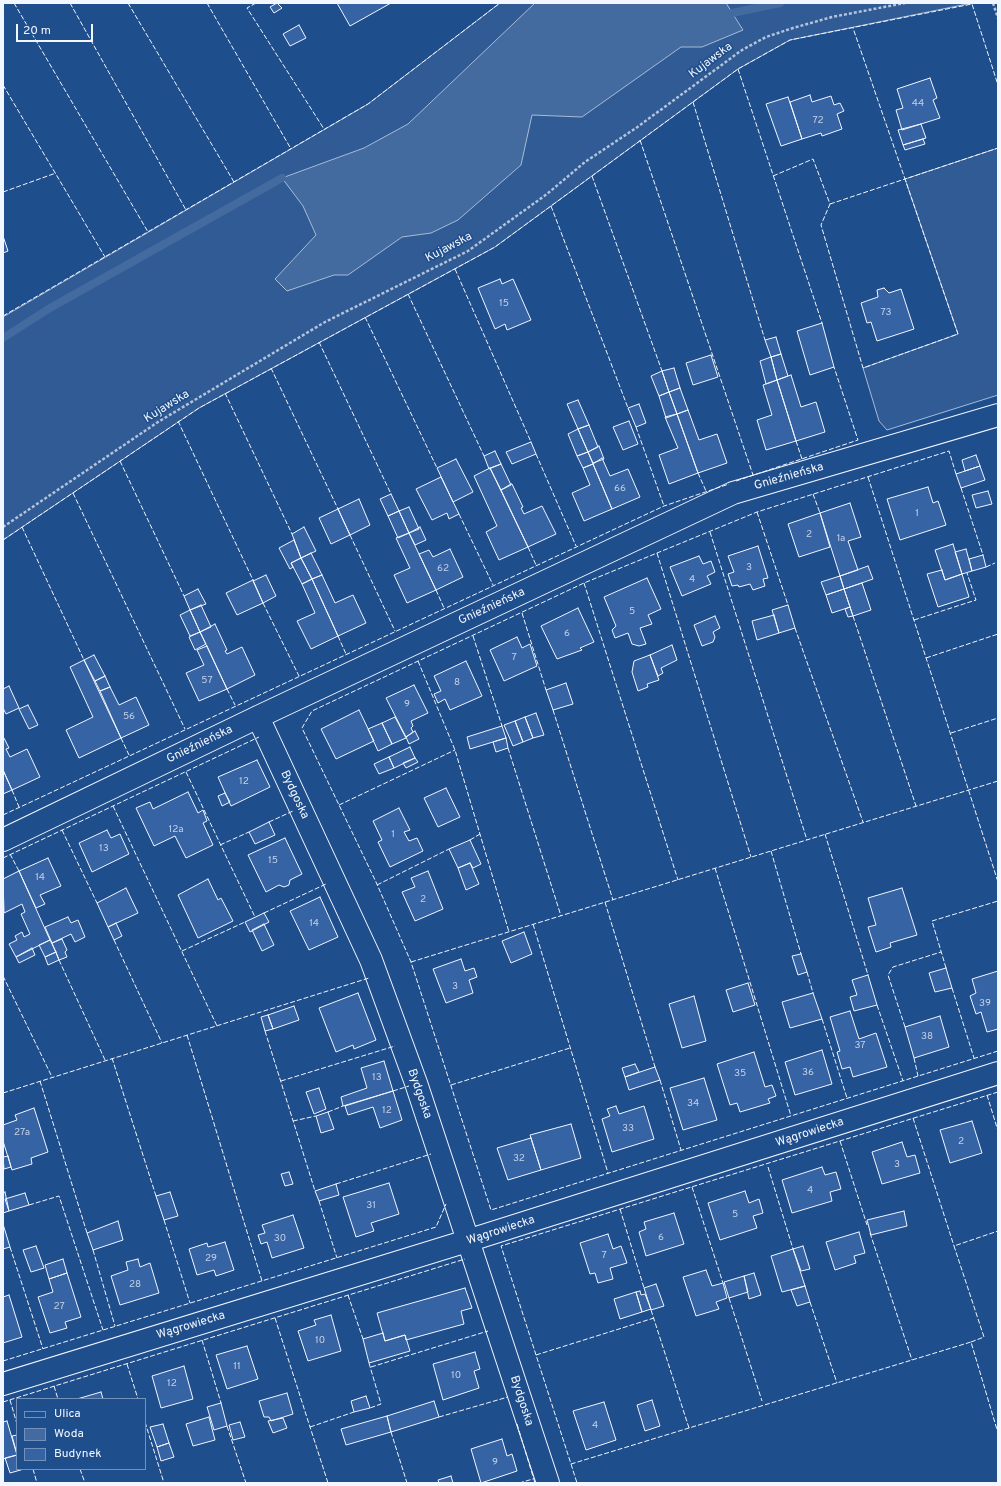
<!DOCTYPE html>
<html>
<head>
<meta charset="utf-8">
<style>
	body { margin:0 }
	#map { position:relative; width:1001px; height:1486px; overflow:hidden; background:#1f4e8c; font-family:Overpass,sans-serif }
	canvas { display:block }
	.frame { position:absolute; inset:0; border:4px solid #f2f6ff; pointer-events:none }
	.legend { position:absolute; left:16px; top:1398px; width:130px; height:72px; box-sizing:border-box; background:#1f4e8c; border:1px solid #7391ba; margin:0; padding:5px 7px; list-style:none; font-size:12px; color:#f2f6ff }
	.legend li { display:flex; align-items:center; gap:8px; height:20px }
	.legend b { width:20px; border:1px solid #7391ba }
	.scale { position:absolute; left:16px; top:24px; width:77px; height:18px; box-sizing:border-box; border:2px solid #f2f6ff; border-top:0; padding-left:5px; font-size:12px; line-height:14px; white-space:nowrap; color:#f2f6ff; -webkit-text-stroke:3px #1f4e8c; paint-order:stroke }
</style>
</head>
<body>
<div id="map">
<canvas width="1001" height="1486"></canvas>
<div class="frame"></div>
<ul class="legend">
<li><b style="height:5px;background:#1f4e8c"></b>Ulica</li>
<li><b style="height:11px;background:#446ba0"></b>Woda</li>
<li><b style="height:11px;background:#3563a3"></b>Budynek</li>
</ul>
<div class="scale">20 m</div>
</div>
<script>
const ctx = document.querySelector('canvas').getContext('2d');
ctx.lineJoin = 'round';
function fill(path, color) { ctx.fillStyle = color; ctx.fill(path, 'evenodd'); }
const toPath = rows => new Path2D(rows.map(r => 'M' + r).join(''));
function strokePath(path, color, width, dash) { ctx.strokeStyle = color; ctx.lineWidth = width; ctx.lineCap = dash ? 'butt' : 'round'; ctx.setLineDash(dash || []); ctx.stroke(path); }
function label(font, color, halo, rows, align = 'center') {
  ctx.font = font + ' Overpass,sans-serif'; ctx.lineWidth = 3; ctx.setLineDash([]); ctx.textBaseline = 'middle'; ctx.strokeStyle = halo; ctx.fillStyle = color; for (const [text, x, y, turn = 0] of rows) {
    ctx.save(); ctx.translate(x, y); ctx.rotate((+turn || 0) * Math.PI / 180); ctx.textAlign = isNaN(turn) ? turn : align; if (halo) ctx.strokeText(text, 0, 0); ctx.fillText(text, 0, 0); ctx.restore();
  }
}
const built = toPath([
	[500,3,972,3,790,40,738,69,495,247,199,408,3,540,3,317,368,104,500,3],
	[998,148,998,395,887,430,879,421,863,368,958,334,905,179,998,148]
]);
fill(built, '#305b95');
strokePath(built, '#a8bbd7', 1);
const water = toPath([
	[535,3,726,3,743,30,702,47,681,47,582,117,532,115,521,165,458,220,431,233,402,237,348,275,334,275,287,291,275,279,316,235,303,206,282,178,364,148,408,124,535,3]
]);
fill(water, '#446ba0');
strokePath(water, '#a8bbd7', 1);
strokePath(toPath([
	[732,13,780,3],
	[3,338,50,308,282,178]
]), '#446ba0', 8);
const building = toPath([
	[277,3,282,8,274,13,270,7,277,3],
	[337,3,391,3,350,26,337,3],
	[299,25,306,38,290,46,283,34,299,25],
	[930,78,937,98,933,100,940,118,902,130,896,110,903,108,897,89,930,78],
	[810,95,812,102,831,96,834,105,840,103,844,111,837,114,842,129,822,136,821,133,802,139,790,102,810,95],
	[788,97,802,139,781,146,766,104,788,97],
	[921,124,926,138,903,145,898,130,921,124],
	[923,139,925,144,905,150,903,145,923,139],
	[3,236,8,251,3,253,3,236],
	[500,279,502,284,513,279,531,320,507,330,505,324,495,329,478,288,500,279],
	[884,288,889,293,901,289,914,329,877,341,871,322,867,323,861,303,878,297,877,290,884,288],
	[822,323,834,367,810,375,797,331,822,323],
	[776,337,781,354,771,357,765,340,776,337],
	[781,354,788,376,777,380,771,357,781,354],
	[711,355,718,377,693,385,686,363,711,355],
	[771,357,777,380,766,384,760,361,771,357],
	[674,368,680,388,669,392,662,371,674,368],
	[662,371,669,392,659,396,651,376,662,371],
	[791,375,801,407,816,402,825,432,796,441,777,380,791,375],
	[777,380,796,441,766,450,757,420,772,415,763,385,777,380],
	[680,388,688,410,677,414,669,392,680,388],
	[669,392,677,414,666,418,659,396,669,392],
	[578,400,589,425,578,429,567,404,578,400],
	[639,404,646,423,636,427,628,408,639,404],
	[688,410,699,440,717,434,727,463,698,473,677,414,688,410],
	[677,414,698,473,669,484,659,455,678,448,665,417,677,414],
	[629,421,638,444,623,450,613,427,629,421],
	[589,425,598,447,588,452,578,429,589,425],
	[578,429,588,452,577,456,568,434,578,429],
	[531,442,536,454,512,464,506,452,531,442],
	[599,446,604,459,593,463,588,452,599,446],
	[495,451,501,464,489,469,484,456,495,451],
	[588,452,593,464,583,468,577,456,588,452],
	[976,455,980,466,965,471,962,460,976,455],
	[602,458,610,476,628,469,640,497,612,509,593,464,602,458],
	[456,459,473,492,453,502,437,468,456,459],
	[501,464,511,485,501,490,490,468,501,464],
	[593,464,612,509,584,521,572,493,590,485,583,468,593,464],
	[980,466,985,480,961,488,956,474,980,466],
	[490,468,528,547,499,560,486,532,497,526,474,476,490,468],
	[441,477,459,514,449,519,447,513,432,520,416,489,441,477],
	[511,484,512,484,523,507,521,508,524,514,542,506,556,534,528,547,501,490,511,484],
	[928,487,933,503,938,501,946,525,900,540,887,499,928,487],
	[988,491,992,504,976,508,972,495,988,491],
	[391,494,399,511,388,516,380,499,391,494],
	[359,499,370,525,350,535,338,509,359,499],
	[850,503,861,537,848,541,858,570,840,576,820,513,850,503],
	[409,507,419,529,409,533,399,511,409,507],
	[338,509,350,535,331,544,319,518,338,509],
	[399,511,409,533,398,538,388,516,399,511],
	[820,513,830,547,799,557,788,524,820,513],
	[304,527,316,551,301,558,292,534,304,527],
	[420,527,426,540,415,545,409,533,420,527],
	[409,533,436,590,407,603,394,575,410,568,396,538,409,533],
	[294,540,301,558,291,563,293,567,290,569,279,548,294,540],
	[953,544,962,574,945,580,935,550,953,544],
	[758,546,768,578,763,579,765,586,753,590,750,584,739,587,738,585,732,586,728,574,734,572,728,556,758,546],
	[450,549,463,577,436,590,419,554,429,550,433,557,450,549],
	[966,549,972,571,962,574,955,552,966,549],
	[311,553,322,575,312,579,301,558,311,553],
	[983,555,986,567,972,571,969,559,983,555],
	[699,556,703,564,711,561,715,572,707,576,711,584,682,596,670,567,699,556],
	[301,558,312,579,302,584,291,563,301,558],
	[868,566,873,579,844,589,840,576,868,566],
	[942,570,945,580,962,574,969,597,938,607,927,574,942,570],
	[266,575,276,596,263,603,253,581,266,575],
	[322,575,335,603,353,595,366,623,338,636,312,579,322,575],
	[840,576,844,589,826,595,821,582,840,576],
	[647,578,661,609,648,615,652,624,640,628,646,644,639,646,632,644,628,633,615,638,612,630,616,626,604,597,647,578],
	[312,579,338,636,311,649,297,621,315,613,302,584,312,579],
	[253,580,263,603,237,615,226,593,253,580],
	[862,583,871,610,853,616,844,589,862,583],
	[198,589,206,604,190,610,184,596,198,589],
	[844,589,850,607,832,613,826,595,844,589],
	[201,605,211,627,200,632,190,610,201,605],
	[788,605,795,628,779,633,772,610,788,605],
	[850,607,853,616,848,617,845,609,850,607],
	[578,608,594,642,580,648,582,650,557,659,541,626,578,608],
	[190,610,200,632,190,636,180,615,190,610],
	[774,615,779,633,757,640,752,621,774,615],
	[715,616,720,628,713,632,715,637,713,642,702,646,694,625,715,616],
	[215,624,227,650,225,651,227,654,242,647,255,675,227,689,200,632,215,624],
	[200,632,206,644,195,650,189,637,200,632],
	[517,637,522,648,530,644,537,666,504,681,490,650,517,637],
	[672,645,677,660,661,668,663,673,658,676,650,655,672,645],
	[207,646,227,689,199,701,186,673,204,665,197,650,207,646],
	[94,655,105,676,95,681,84,660,94,655],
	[650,655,659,680,647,684,648,687,638,691,632,672,634,661,650,655],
	[84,660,121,738,79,758,66,730,93,717,70,667,84,660],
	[466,661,482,696,450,710,445,699,438,703,434,694,441,691,434,676,466,661],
	[105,676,110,687,100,691,95,681,105,676],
	[566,683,573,704,553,710,546,690,566,683],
	[414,685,428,713,411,721,413,726,411,728,413,732,406,737,386,698,414,685],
	[9,686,19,708,6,714,3,708,3,689,9,686],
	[110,687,119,705,136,697,149,725,121,738,100,691,110,687],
	[28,705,38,725,29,729,19,709,28,705],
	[359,710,374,741,336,759,321,729,359,710],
	[536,713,544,735,533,738,525,717,536,713],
	[395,717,406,738,392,744,382,723,395,717],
	[525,717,533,738,523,742,515,721,525,717],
	[515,721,523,742,513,746,504,725,515,721],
	[382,723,392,744,378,751,368,729,382,723],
	[502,726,506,738,470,749,467,737,502,726],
	[415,731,419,739,409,744,406,737,415,731],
	[3,738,4,738,9,748,6,749,10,757,27,749,40,777,12,790,3,770,3,738],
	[506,738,508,748,496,752,493,742,506,738],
	[410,747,415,758,394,768,389,757,410,747],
	[389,757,394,768,379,774,374,764,389,757],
	[415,758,418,762,406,768,403,763,415,758],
	[257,760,270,787,231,806,218,777,257,760],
	[3,770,12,790,3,794,3,770],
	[446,788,460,817,438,827,424,798,446,788],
	[188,792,198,813,203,810,207,821,203,823,213,845,186,858,175,836,154,846,136,808,150,802,153,809,188,792],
	[225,793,230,802,222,806,218,796,225,793],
	[399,808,410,830,404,832,409,841,417,838,423,851,390,867,378,842,382,840,373,821,399,808],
	[269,822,275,835,255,844,249,832,269,822],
	[107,830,111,838,120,834,129,854,92,872,79,843,107,830],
	[285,838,302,874,290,880,289,885,284,887,279,885,266,892,248,855,285,838],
	[470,840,481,864,473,868,470,863,458,868,449,849,470,840],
	[48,858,61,886,40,895,45,904,36,908,19,871,48,858],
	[470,863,479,884,466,890,458,868,470,863],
	[19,871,50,940,16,957,9,944,17,940,15,936,22,932,24,937,30,934,21,914,25,912,22,904,4,913,3,879,19,871],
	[428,871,443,909,415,921,402,892,415,887,411,878,428,871],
	[208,879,218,900,221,898,233,921,198,938,178,895,208,879],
	[126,888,138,913,108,927,97,903,126,888],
	[902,888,917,935,890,943,891,947,876,952,868,927,876,925,868,898,902,888],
	[320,897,338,937,309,950,290,911,320,897],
	[264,913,269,922,250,932,245,922,264,913],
	[68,917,71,923,78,920,85,937,75,942,71,934,52,943,45,927,68,917],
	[116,923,122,936,114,940,108,927,116,923],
	[264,924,274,945,262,951,252,930,264,924],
	[524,932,532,954,511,963,502,941,524,932],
	[62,939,67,950,65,952,67,957,59,960,52,943,62,939],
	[50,940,56,952,45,957,39,945,50,940],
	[32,948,35,955,19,963,16,957,32,948],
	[56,952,59,960,48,965,45,957,56,952],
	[801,954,807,972,798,975,792,956,801,954],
	[461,959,465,971,474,968,477,977,469,980,473,993,446,1003,433,969,461,959],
	[946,968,952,988,935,992,929,973,946,968],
	[998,971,998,1029,987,1032,981,1012,976,1014,970,996,976,993,972,979,998,971],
	[868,975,877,1005,854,1011,850,997,857,995,852,980,868,975],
	[748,983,755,1005,733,1012,726,990,748,983],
	[358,993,376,1040,354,1049,353,1045,336,1052,319,1008,358,993],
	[813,993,822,1019,790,1028,782,1002,813,993],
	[694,996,706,1041,682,1048,669,1004,694,996],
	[294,1006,299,1020,273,1029,268,1015,294,1006],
	[850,1011,859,1039,876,1033,887,1067,853,1077,850,1067,842,1069,837,1052,840,1051,830,1017,850,1011],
	[268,1015,273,1029,265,1031,261,1017,268,1015],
	[940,1016,949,1047,914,1058,905,1027,940,1016],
	[822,1050,832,1084,795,1095,785,1062,822,1050],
	[754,1052,765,1087,772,1085,776,1096,768,1099,770,1103,740,1112,737,1103,730,1105,717,1064,754,1052],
	[384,1061,393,1091,343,1106,341,1097,367,1088,361,1068,384,1061],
	[635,1064,639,1072,625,1077,622,1068,635,1064],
	[655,1067,660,1080,629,1090,625,1077,655,1067],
	[704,1078,717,1120,683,1130,670,1088,704,1078],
	[319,1088,326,1109,314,1114,306,1092,319,1088],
	[393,1091,402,1120,380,1128,373,1107,348,1115,345,1106,393,1091],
	[616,1106,619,1114,644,1106,654,1139,612,1152,602,1119,610,1116,607,1109,616,1106],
	[34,1108,48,1152,31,1158,32,1164,12,1170,3,1141,3,1125,17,1120,15,1115,34,1108],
	[328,1112,334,1129,321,1133,316,1116,328,1112],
	[972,1121,982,1153,950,1163,940,1130,972,1121],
	[571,1124,581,1158,541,1170,530,1135,571,1124],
	[531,1138,541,1170,508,1180,497,1148,531,1138],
	[902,1142,907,1157,915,1155,920,1173,882,1184,872,1152,902,1142],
	[8,1156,11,1167,4,1169,3,1157,8,1156],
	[822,1167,825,1175,836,1172,841,1189,830,1192,832,1201,792,1213,782,1180,822,1167],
	[289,1172,293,1184,285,1186,281,1174,289,1172],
	[389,1183,399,1214,371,1223,374,1231,356,1237,343,1197,389,1183],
	[336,1184,339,1195,319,1201,315,1191,336,1184],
	[745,1191,749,1203,759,1199,763,1213,753,1216,757,1228,720,1240,708,1203,745,1191],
	[5,1192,9,1211,3,1213,3,1193,5,1192],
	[170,1192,178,1216,164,1220,156,1196,170,1192],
	[25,1193,29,1205,9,1211,5,1199,25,1193],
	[904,1211,907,1226,871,1235,867,1220,904,1211],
	[674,1213,684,1244,646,1256,639,1232,646,1229,644,1222,674,1213],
	[293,1215,304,1248,272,1258,267,1242,261,1244,258,1235,265,1233,262,1225,293,1215],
	[118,1221,123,1240,93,1250,87,1233,118,1221],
	[3,1224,10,1247,3,1249,3,1224],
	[859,1232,865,1253,854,1256,856,1263,835,1270,826,1242,859,1232],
	[608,1234,613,1249,621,1246,627,1263,610,1268,613,1279,598,1283,595,1273,590,1274,580,1243,608,1234],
	[225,1242,234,1270,216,1276,214,1270,197,1275,189,1249,207,1243,208,1247,225,1242],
	[36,1246,44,1268,31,1272,23,1250,36,1246],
	[803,1246,810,1269,801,1271,793,1249,803,1246],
	[793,1249,805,1286,782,1292,771,1256,793,1249],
	[63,1259,67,1273,49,1279,45,1265,63,1259],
	[138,1259,140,1267,150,1263,159,1293,120,1305,111,1276,128,1270,126,1262,138,1259],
	[706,1270,712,1286,723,1283,727,1298,716,1302,719,1309,696,1316,683,1277,706,1270],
	[67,1273,81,1317,65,1322,67,1328,50,1333,38,1297,53,1292,49,1279,67,1273],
	[754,1273,761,1295,749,1299,744,1276,754,1273],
	[744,1276,748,1292,729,1298,724,1282,744,1276],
	[656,1284,664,1306,651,1310,644,1288,656,1284],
	[805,1286,810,1302,797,1306,791,1290,805,1286],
	[465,1288,472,1308,461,1311,464,1324,406,1340,405,1335,385,1341,377,1313,465,1288],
	[640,1291,641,1295,645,1294,651,1309,642,1312,636,1292,640,1291],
	[636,1292,642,1312,620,1319,614,1299,636,1292],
	[9,1295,22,1337,3,1343,3,1297,9,1295],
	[331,1315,341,1351,308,1361,298,1331,316,1325,314,1320,331,1315],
	[383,1333,385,1341,405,1335,410,1351,369,1363,363,1339,383,1333],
	[247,1346,258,1379,227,1389,216,1355,247,1346],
	[475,1352,480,1369,474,1371,479,1388,443,1400,433,1364,475,1352],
	[184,1366,193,1399,161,1408,152,1376,184,1366],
	[101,1392,103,1399,77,1399,101,1392],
	[287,1393,293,1414,271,1421,269,1417,264,1417,259,1401,287,1393],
	[366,1396,370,1408,354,1412,351,1401,366,1396],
	[652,1400,660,1426,645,1431,637,1405,652,1400],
	[434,1401,439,1417,391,1432,387,1416,434,1401],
	[604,1402,616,1440,586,1450,573,1411,604,1402],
	[221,1403,227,1426,214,1430,207,1407,221,1403],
	[387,1416,391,1432,346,1445,341,1429,387,1416],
	[209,1417,215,1440,193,1446,186,1424,209,1417],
	[283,1418,287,1428,273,1433,268,1421,283,1418],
	[7,1421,17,1455,3,1459,3,1422,7,1421],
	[240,1422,245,1437,233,1440,229,1425,240,1422],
	[163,1424,169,1443,157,1447,150,1427,163,1424],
	[17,1435,17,1454,12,1436,17,1435],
	[502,1439,507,1456,512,1454,517,1471,481,1483,471,1449,502,1439],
	[169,1443,174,1457,161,1461,157,1447,169,1443],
	[17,1455,17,1469,24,1469,10,1473,5,1458,17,1455],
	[451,1476,453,1483,439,1483,438,1480,451,1476]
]);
fill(building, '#3563a3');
strokePath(building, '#f2f6ff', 1);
const minor = toPath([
	[258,717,371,960,416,1083,548,1483],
	[3,840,258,717,733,493,998,415],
	[3,1384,467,1241,998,1073]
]);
strokePath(minor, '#f2f6ff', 24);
strokePath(toPath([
	[993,3,998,18],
	[3,527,158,422,325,322,468,251,547,194,585,162,636,128,742,50,766,37,793,28,832,17,905,3]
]), '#b3c4dc', 2.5, [3, 2]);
strokePath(minor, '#1f4e8c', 22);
strokePath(toPath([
	[14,3,148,232],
	[70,3,186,210],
	[128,3,234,182],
	[207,3,291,149],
	[256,3,247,8,324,129],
	[738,69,822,323],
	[3,85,105,257],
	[693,102,765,340],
	[640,140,753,475],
	[592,176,662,371],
	[773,176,813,159,830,204,821,225,863,368,958,334,905,179,998,148],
	[3,192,56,173],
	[830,204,905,179,853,28],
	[551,206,628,408],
	[455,269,531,442],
	[408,294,484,456],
	[3,316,368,104,500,3],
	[365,317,437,468],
	[319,342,391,494],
	[271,368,338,509],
	[225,393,292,534],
	[178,421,253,580],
	[636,427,664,506],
	[796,441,802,459],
	[536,454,576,546],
	[120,461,184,596],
	[698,473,706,491],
	[956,474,949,451,757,512,584,583,312,711,302,728,376,882,411,962,491,1210,998,1051],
	[868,477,998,882],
	[736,481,858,440,834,367],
	[961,488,983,555],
	[73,493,185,729],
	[813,494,820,513],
	[757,512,788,605],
	[459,514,493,585],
	[22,527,84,660],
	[710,532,807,840],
	[350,535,395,631],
	[3,540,199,408,495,247,738,69,790,40,972,4,998,85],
	[528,547,536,565],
	[657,553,751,857],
	[986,567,995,563],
	[584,583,678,880],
	[436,590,444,608],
	[263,603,299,676],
	[522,613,546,690],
	[853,616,916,806],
	[914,620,976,600,967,573],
	[795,628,863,822],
	[338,636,346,654],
	[473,636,502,726],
	[926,658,998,634],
	[418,661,455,750,509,932],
	[227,689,235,705],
	[553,710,613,900],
	[951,733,998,718],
	[121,738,129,755],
	[508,748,561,916],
	[186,772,255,917],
	[12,790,19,807],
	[339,805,455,750],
	[113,806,217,1026],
	[3,815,664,506,729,484],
	[269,822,293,811],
	[62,830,97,903],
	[825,834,868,975],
	[470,840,480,834],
	[220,845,249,832],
	[771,851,801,954],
	[10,854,19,871],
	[3,858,259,737],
	[715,868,791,1116],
	[377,885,449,849],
	[605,902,655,1067],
	[264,913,326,884],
	[533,924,608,1173],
	[114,940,162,1043],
	[182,951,245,922],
	[59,960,105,1060],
	[411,962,998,781],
	[946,968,932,921,998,901],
	[807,972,813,993],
	[3,976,52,1077],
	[952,988,974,1058],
	[877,1005,903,1081],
	[822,1019,847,1098],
	[905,1027,888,975,893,967,941,952],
	[265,1031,315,1191],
	[187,1035,262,1281],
	[112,1058,156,1196],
	[914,1058,918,1076],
	[660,1080,681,1150],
	[40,1081,87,1233],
	[281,1081,395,1046],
	[451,1085,570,1048],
	[393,1091,409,1086],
	[998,1092,501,1246,571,1464,971,1342,998,1433],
	[3,1093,369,978],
	[987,1095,998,1131],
	[328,1112,343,1106],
	[913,1118,954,1246],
	[293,1121,316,1116],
	[840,1141,867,1225],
	[768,1167,793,1249],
	[336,1184,431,1154],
	[692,1187,723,1283],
	[319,1201,337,1258],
	[29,1205,59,1196,103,1330],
	[620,1209,644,1288],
	[164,1220,190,1303],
	[870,1233,912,1360],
	[10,1247,43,1349],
	[93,1250,115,1326],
	[348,1295,363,1339],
	[729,1298,762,1401],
	[810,1302,837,1383],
	[651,1310,689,1428],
	[275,1318,328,1483],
	[202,1340,221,1403],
	[971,1342,984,1337,954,1246,998,1231],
	[536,1355,654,1318],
	[3,1361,436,1227,446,1204],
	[369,1363,381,1404,370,1408],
	[127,1364,138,1399],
	[371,1367,488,1331],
	[54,1386,58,1399],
	[10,1400,17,1424],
	[3,1402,465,1259],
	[439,1417,508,1397],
	[145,1422,164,1483],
	[517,1424,535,1483],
	[227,1426,246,1483],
	[310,1427,354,1412],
	[391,1432,407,1483],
	[571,1464,577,1483],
	[33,1469,37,1483],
	[80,1469,85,1483],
	[519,1483,533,1479]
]), '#f2f6ff', 1, [5, 2]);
label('10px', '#c3d1e8', null, [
	["44",918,104],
	["72",818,121],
	["15",504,304],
	["73",886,313],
	["66",620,489],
	["1",917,514],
	["2",809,535],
	["1a",841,539],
	["3",749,568],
	["62",443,569],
	["4",692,580],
	["5",632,612],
	["6",567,634],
	["7",514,658],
	["57",207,681],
	["8",457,683],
	["9",407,705],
	["56",129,717],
	["12",244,782],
	["12a",176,830],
	["1",393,835],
	["13",104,849],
	["15",273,861],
	["14",40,878],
	["2",423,900],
	["14",314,924],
	["3",455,987],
	["39",985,1004],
	["38",927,1037],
	["37",860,1046],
	["36",808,1073],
	["35",740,1074],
	["13",377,1078],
	["34",693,1104],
	["12",387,1111],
	["33",628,1129],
	["27a",22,1133],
	["2",961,1142],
	["32",519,1159],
	["3",897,1165],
	["4",810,1191],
	["31",371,1206],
	["5",735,1215],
	["6",661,1238],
	["30",280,1239],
	["7",604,1256],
	["29",211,1259],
	["28",135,1285],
	["27",59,1307],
	["10",320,1341],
	["11",237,1367],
	["10",456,1376],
	["12",172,1384],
	["4",595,1426],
	["9",495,1463]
]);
label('12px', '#f2f6ff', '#1f4e8c', [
	["Kujawska",711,61,-37],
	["Kujawska",449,248,-28],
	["Kujawska",167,407,-32],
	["Gnieźnieńska",789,477,-16],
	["Gnieźnieńska",492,607,-25],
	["Gnieźnieńska",200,745,-26],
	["Bydgoska",294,795,65],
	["Bydgoska",419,1094,71],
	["Wągrowiecka",810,1133,-18],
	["Wągrowiecka",501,1231,-18],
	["Wągrowiecka",191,1326,-17],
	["Bydgoska",521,1401,72]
]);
</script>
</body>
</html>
